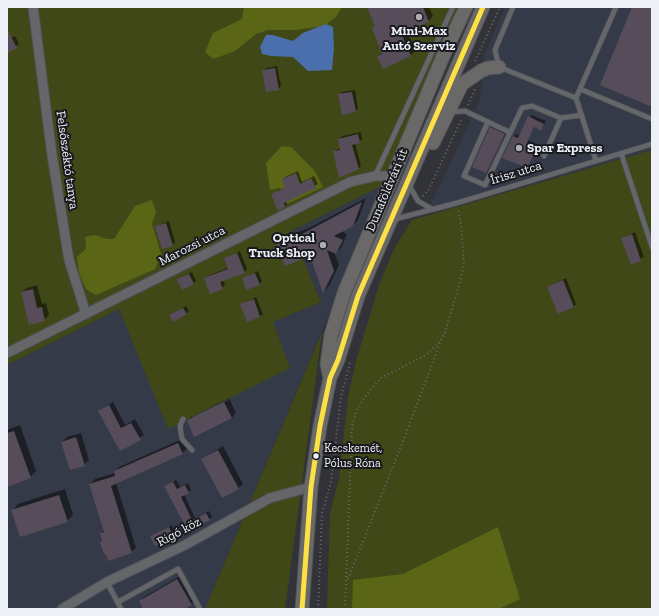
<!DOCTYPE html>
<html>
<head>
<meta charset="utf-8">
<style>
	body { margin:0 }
	#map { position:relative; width:659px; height:616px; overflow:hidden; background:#323338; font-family:"Zilla Slab",serif }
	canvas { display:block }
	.frame { position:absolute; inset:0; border:8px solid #eef0f7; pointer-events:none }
</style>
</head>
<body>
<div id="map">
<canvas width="659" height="616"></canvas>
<div class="frame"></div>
</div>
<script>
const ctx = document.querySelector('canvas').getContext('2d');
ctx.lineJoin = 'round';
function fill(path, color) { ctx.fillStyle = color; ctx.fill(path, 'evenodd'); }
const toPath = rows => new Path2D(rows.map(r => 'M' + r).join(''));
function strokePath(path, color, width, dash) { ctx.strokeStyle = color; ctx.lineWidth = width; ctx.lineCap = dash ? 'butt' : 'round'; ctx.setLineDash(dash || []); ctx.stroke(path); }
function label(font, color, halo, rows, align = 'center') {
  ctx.font = font + ' "Zilla Slab",serif'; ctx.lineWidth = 4; ctx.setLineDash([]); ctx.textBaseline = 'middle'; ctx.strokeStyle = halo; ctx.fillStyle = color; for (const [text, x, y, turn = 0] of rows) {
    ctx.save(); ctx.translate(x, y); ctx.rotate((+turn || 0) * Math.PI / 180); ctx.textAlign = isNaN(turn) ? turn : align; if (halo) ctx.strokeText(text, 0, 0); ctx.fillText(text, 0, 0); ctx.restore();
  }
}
fill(toPath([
	[505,7,652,7,652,150,425,215,447,171,480,99,484,76,481,63],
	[383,185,205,609,7,609,7,365,119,309,168,428,273,322,321,302,291,231]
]), '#353a48');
fill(toPath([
	[7,7,460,7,383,185,291,231,321,302,273,322,290,368,168,429,119,309,7,365],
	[652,150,652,609,327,609,330,513,339,479,348,397,356,361,379,285,394,249,412,220],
	[322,332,285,609,205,609]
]), '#404817');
fill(toPath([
	[244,7,342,7,336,17,324,26,295,30,268,30,256,34,235,51,213,59,205,52,213,33,242,19],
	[282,146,291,147,315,171,323,187,287,204,280,188,270,190,266,163],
	[152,200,156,212,152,224,161,254,155,269,96,295,86,289,79,273,77,257,86,249,85,237,95,235,107,239,114,239,135,206],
	[498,527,520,599,499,609,352,609,353,580,403,574]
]), '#5a6615');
fill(toPath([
	[326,24,333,27,334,48,332,70,308,71,293,57,271,56,262,54,260,47,266,35,273,35,293,41,303,33]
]), '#4b6fac');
fill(toPath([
	[368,7,429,7,433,16,429,21,406,30,415,51,411,55,383,67,378,56,383,52,373,28,376,25],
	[15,36,19,44,7,52,7,40],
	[277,66,281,86,278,89,263,71,266,68],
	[355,90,358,109,355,111,339,95,342,92],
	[531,115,546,121,541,130,534,127,528,140,538,145,527,167,514,136,516,134,520,136],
	[492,127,506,133,486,172,491,128],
	[361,132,362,140,355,143,361,166,359,168,334,151,341,148,339,139,342,136],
	[298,171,302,182,314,176,318,184,286,201,287,204,285,207,272,194,286,187,283,179,285,177],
	[366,198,358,220,352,226,341,231,347,234,341,248,335,254,339,265,329,286,324,291,311,255,278,244,283,238,309,228],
	[169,221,175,242,173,245,156,226],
	[635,232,644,257,631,263,622,238],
	[240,251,247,269,244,272,223,280,225,285,222,288,205,278,208,276,228,268,225,259],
	[258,271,262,281,259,284,243,279],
	[192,272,196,281,193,284,178,279],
	[566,278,576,304,573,307,548,287],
	[37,285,42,304,46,303,49,315,44,320,22,292,27,288],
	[256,297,263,314,260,316,241,305],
	[186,306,189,311,186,314,171,315],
	[229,398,236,413,232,418,188,420,192,416],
	[228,399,229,400,192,419,192,416],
	[113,402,125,425,135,419,144,435,120,450,99,411],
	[20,425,36,471,30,477,7,486,7,430],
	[81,433,89,460,84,465,62,442,67,437],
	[182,439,187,449,182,453,116,483,136,548,131,552,103,540,101,533,104,530,90,484,95,479,115,473,115,471,119,467],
	[223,446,243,484,238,488,202,459],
	[176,480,180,487,188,483,191,490,184,494,195,518,209,511,212,517,209,519,188,530,166,486],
	[65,489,73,515,67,521,12,511,18,504],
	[172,525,176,534,173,537,151,536],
	[182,575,196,600,191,604,182,609,144,609,140,601,144,597]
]), '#0007');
fill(toPath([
	[367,7,423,7,429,22,401,33,411,56,383,69,377,56,382,54,372,28,375,26],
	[632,7,652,7,652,107,600,85],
	[7,29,17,48,7,53],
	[275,68,279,90,266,92,262,70],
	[352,92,356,112,342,115,338,94],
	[528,116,544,124,541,131,534,127,527,143,537,148,527,168,502,158,513,136,518,138],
	[490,127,505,134,486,173,472,167],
	[358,134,360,143,352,145,359,169,339,178,333,151,340,150,338,139],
	[296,173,300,184,311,178,316,188,284,203,285,207,278,211,271,194,285,188,282,179],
	[362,202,353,226,334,236,343,240,336,254,327,250,334,271,323,293,310,256,285,266,276,243,302,234],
	[166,223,173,246,162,249,155,226],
	[632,234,641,261,631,265,621,238],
	[237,253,245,273,220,282,223,289,210,294,204,278,228,269,224,258],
	[255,273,260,285,246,290,242,278],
	[189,274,194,284,182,290,177,279],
	[563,280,574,307,558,314,547,287],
	[33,289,37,308,42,307,45,321,29,325,21,292],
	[254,299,260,317,247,322,240,304],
	[183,308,187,314,173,322,169,315],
	[224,402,232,418,194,437,187,420],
	[109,405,121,428,131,423,141,440,120,451,98,411],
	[14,431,31,478,7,487,7,433],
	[76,437,85,466,70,470,61,442],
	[178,443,183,454,111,486,132,553,108,561,106,554,104,554,100,542,102,541,100,533,104,532,89,484,115,476,114,471],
	[218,450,239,489,222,498,201,459],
	[173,482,177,489,185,485,189,493,181,497,192,520,206,513,210,520,188,531,164,486],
	[59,495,68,522,20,537,11,510],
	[169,527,174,537,155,546,150,536],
	[177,579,192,605,184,609,143,609,139,601]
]), '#574c59');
const lane = toPath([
	[513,7,495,50,499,67,576,98],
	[580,89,652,119],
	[450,112,465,111,509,132],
	[488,122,464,176,485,185,522,108,532,106,561,118,582,115],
	[621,153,652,247],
	[544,156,561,118],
	[596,161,576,98,616,7],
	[375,176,453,7],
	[409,185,418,201,432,209],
	[395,219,457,203,652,144],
	[183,419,180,426,182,439,192,450],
	[107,582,121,609],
	[118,602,178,569,200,609]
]);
const street = toPath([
	[33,7,52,155,69,260,86,314],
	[7,353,350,182,375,176,393,176],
	[62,609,107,582,185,545,270,498,311,487]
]);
const primary = toPath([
	[433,143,462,84,481,71,488,68,499,67],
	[330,378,327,364,331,335,344,293,444,54,466,7],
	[302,609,311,487,320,426,330,378,338,360,358,296,483,7]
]);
strokePath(lane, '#515257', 6);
strokePath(street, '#515257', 11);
strokePath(primary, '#515257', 15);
strokePath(toPath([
	[475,61,500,7],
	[468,105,475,89],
	[423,196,429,189,462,118],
	[348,579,405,436,440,343],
	[318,609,322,513,331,482,341,397,350,363],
	[345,609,352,426,356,412,364,398,381,378,426,355,440,342,445,332,460,282,464,264,461,224,458,209]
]), '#68696c', 2, [1, 3]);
strokePath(lane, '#64666a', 4.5);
strokePath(street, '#64666a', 9);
strokePath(primary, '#6a6968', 13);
strokePath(toPath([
	[302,609,311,487,320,426,330,378,338,360,358,296,483,7]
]), '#fbe143', 5);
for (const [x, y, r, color] of [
	[419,17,4,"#acaeb4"],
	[519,148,4,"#acaeb4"],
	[323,245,4,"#acaeb4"],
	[316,456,3.5,"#eef0f7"]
]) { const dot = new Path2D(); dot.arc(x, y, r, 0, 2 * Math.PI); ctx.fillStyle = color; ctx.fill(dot); strokePath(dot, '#181a1e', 1.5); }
label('12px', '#eef0f7', '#181a1e', [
	["Kecskemét,",324,449],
	["Pólus Róna",324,464]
], 'left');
label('bold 13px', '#eef0f7', '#181a1e', [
	["Mini-Max",419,31],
	["Autó Szerviz",419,46],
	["Spar Express",527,148,"left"],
	["Optical",315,238,"right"],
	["Truck Shop",315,253,"right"]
]);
label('13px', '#eef0f7', '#181a1e', [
	["Felsőszéktó tanya",67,160,82],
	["Írisz utca",516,173,-17],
	["Dunaföldvári út",387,190,-67],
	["Marozsi utca",192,246,-27],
	["Rigó köz",179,532,-28]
]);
</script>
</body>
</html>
